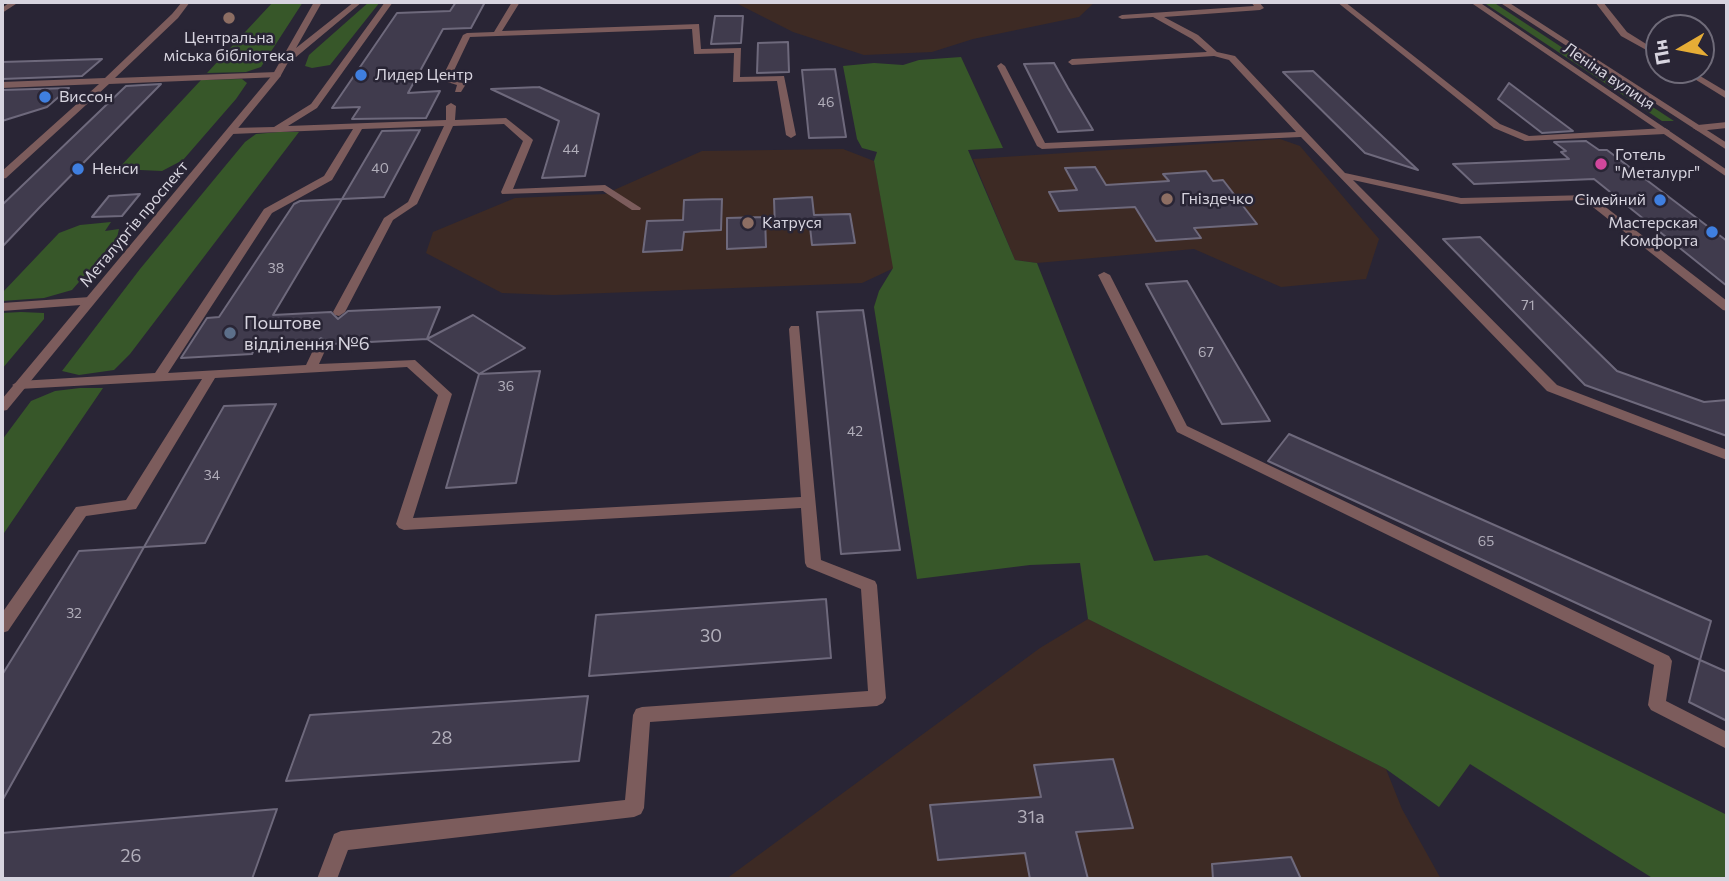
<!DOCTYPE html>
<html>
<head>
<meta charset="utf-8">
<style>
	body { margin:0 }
	#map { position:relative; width:1729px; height:881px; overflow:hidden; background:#292535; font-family:Commissioner,sans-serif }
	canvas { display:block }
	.frame { position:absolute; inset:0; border:4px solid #d7d4df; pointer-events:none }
	.north { position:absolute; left:1645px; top:14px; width:70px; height:70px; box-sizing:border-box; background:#292535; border:2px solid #6f6b79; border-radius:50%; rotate:260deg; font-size:19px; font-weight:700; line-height:28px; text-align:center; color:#d7d4df }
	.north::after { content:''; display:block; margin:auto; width:24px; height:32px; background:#e6ad36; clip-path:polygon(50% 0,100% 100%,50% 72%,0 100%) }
</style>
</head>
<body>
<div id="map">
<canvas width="1729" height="881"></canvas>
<div class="frame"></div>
<div class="north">Пн</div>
</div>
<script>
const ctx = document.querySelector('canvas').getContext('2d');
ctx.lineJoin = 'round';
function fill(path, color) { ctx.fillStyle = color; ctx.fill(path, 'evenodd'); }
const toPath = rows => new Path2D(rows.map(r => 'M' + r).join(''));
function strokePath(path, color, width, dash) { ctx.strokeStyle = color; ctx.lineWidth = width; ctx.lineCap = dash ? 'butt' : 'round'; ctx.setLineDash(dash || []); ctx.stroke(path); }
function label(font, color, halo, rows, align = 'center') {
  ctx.font = font + ' Commissioner,sans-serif'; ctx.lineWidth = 5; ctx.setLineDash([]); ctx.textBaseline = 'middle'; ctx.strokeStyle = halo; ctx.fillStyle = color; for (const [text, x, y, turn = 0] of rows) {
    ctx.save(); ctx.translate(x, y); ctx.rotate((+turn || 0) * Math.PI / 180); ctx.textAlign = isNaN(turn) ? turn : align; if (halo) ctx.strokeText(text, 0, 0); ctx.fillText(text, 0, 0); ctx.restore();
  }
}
fill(toPath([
	[734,2,1095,2,1079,17,973,39,932,52,864,55,793,32],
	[1280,139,1300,146,1379,239,1366,279,1281,287,1194,249,1037,263,1015,260,973,159],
	[843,149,874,161,894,268,862,283,554,295,502,293,426,253,433,232,515,198,605,194,702,151],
	[1088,619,1386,769,1402,809,1441,879,726,879,1040,648]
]), '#3d2a24');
fill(toPath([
	[273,2,303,2,261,67,246,72,207,73],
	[369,2,380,2,330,65,312,68,305,66,309,55],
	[1483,2,1493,2,1674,121,1662,121],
	[961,57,1003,148,968,150,1015,260,1037,263,1154,561,1207,555,1727,815,1727,879,1654,879,1470,764,1439,807,1386,769,1088,619,1080,563,1030,565,917,579,874,307,879,291,893,268,874,161,877,152,862,148,857,139,843,66,874,63,903,65,919,60],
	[242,79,247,83,236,99,183,160,162,171,118,169,201,80],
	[279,132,299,132,130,354,114,370,79,375,62,371,140,269,245,142,256,134],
	[111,222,105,231,119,229,117,238,72,290,44,298,2,301,2,293,59,233,80,225],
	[21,312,44,313,44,319,2,369,2,313],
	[80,388,103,388,2,536,2,440,31,401,55,391]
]), '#375729');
const building = toPath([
	[456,2,485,2,471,28,443,29,408,93,440,91,426,118,352,119,360,107,332,108,397,13,450,11,456,2],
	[715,16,743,16,741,43,711,44,715,16],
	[788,42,789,72,757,73,758,43,788,42],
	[102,59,82,76,2,79,2,62,102,59],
	[1054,63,1068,88,1093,130,1058,132,1024,64,1054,63],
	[835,69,846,137,809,138,802,70,835,69],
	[1313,71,1418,170,1365,153,1283,72,1313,71],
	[1509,83,1573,131,1542,133,1498,99,1509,83],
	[161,84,39,208,2,247,2,205,126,86,161,84],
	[539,87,599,114,585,176,542,178,559,121,491,89,539,87],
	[69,88,47,107,2,121,2,90,69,88],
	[420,130,384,197,342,199,382,131,420,130],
	[1586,141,1599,150,1607,150,1727,241,1727,286,1594,179,1474,184,1453,164,1569,159,1561,152,1566,151,1554,142,1586,141],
	[1095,167,1106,185,1169,181,1163,174,1206,171,1213,181,1223,180,1257,224,1194,228,1201,238,1156,241,1135,207,1059,211,1049,192,1077,190,1065,168,1095,167],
	[140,194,122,216,92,217,109,196,140,194],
	[812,197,814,215,850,214,855,243,812,245,810,227,775,229,774,199,812,197],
	[342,199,273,315,331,312,338,319,348,311,440,307,427,339,331,344,321,338,313,344,255,347,252,354,181,358,207,318,219,317,294,204,300,201,342,199],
	[722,199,721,230,684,232,682,250,643,252,647,221,683,220,684,200,722,199],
	[765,217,766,247,727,249,727,218,765,217],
	[1480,237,1617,371,1704,402,1727,400,1727,436,1585,385,1443,239,1480,237],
	[1187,281,1270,421,1222,424,1146,284,1187,281],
	[863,310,900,550,841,554,817,312,863,310],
	[473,315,525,348,479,374,427,339,473,315],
	[540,371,516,483,446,488,479,374,540,371],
	[276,404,205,543,144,547,224,406,276,404],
	[1289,434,1711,621,1700,660,1268,461,1289,434],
	[144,547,2,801,2,675,79,551,144,547],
	[826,599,831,658,589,676,596,615,826,599],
	[1700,660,1727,672,1727,721,1689,702,1700,660],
	[588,696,579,761,286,781,310,715,588,696],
	[1113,759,1133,828,1076,832,1088,879,1030,879,1025,853,938,860,930,805,1041,797,1034,765,1113,759],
	[277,809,252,879,2,879,2,833,277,809],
	[1291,857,1301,879,1213,879,1212,864,1291,857]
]);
fill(building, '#403b4d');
strokePath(building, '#6e697c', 2);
fill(toPath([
	[10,2,19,2,2,13,2,8,10,2],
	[182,2,190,2,178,18,115,78,277,72,281,75,280,77,109,84,6,178,2,179,2,171,99,84,2,88,2,82,105,78,172,14,182,2],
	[385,2,393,2,317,108,288,126,446,120,446,106,451,103,456,106,455,120,506,118,531,138,533,140,513,189,605,185,641,208,640,210,632,210,603,191,502,194,501,192,523,141,504,124,453,126,417,204,393,220,345,312,339,316,335,315,333,312,384,218,408,202,444,126,362,129,332,180,272,213,168,373,306,365,316,344,322,340,328,344,319,364,415,360,452,394,413,518,801,497,789,329,791,326,799,326,821,560,875,581,877,585,886,698,883,703,877,706,650,722,644,808,641,814,634,817,348,850,337,879,317,879,334,834,341,831,625,800,633,715,636,709,642,707,868,691,861,589,807,567,805,563,801,508,404,530,399,528,396,524,438,395,407,367,215,378,136,509,86,516,8,631,2,633,2,613,76,507,126,500,202,379,19,389,12,385,19,381,155,373,264,209,324,176,353,129,232,134,227,131,232,128,274,127,311,104,385,2],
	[512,2,520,2,502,31,699,24,701,49,741,48,740,77,784,76,796,135,791,138,786,135,777,81,733,82,734,53,694,54,692,29,470,37,450,79,466,84,461,92,455,92,457,85,441,80,463,35,467,33,494,32,512,2],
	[1251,2,1259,2,1264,8,1260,10,1164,17,1198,35,1217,52,1235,56,1345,173,1461,198,1590,195,1727,301,1727,311,1723,310,1584,200,1461,204,1353,180,1557,385,1727,450,1727,460,1547,391,1301,137,1042,149,1037,146,997,66,1001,63,1005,66,1045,143,1296,132,1229,60,1214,56,1072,65,1068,62,1072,59,1207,52,1192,39,1153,17,1122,19,1118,17,1122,15,1254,6,1251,2],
	[1337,2,1345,2,1500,124,1529,136,1665,128,1670,131,1665,134,1525,141,1494,128,1337,2],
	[1595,2,1603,2,1627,32,1659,52,1659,57,1621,36,1595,2],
	[1680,70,1690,70,1727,92,1727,99,1680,70],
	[1727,122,1727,128,1698,131,1693,128,1698,125,1727,122],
	[1104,272,1110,275,1187,426,1669,656,1672,661,1666,701,1727,732,1727,749,1651,710,1648,705,1654,665,1177,432,1098,275,1104,272],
	[90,297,94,298,94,304,2,311,2,303,90,297]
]), '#7c5c5c');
fill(toPath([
	[314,2,322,2,296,48,354,2,362,2,296,57,291,57,280,77,7,410,2,411,2,399,273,74,314,2],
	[1470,2,1479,2,1727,170,1727,177,1470,2],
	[1499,2,1508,2,1727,143,1727,150,1499,2]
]), '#7c5c5c');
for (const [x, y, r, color] of [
	[229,18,7,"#8d6e63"],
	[361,75,7,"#3f7fe0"],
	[45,97,7,"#3f7fe0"],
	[1601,164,7,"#d1479c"],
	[78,169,7,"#3f7fe0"],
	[1167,199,7,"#8d6e63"],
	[1660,200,7,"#3f7fe0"],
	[748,223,7,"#8d6e63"],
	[1712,232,7,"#3f7fe0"],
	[230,333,7,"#5c6f8a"]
]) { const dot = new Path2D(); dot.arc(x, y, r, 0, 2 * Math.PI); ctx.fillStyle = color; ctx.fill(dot); strokePath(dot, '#292535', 2.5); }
label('14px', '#b1aeba', null, [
	["46",826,102],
	["44",571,149],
	["40",380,168],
	["38",276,268],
	["71",1528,305],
	["67",1206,352],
	["36",506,386],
	["42",855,431],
	["34",212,475],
	["65",1486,541],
	["32",74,613]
]);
label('16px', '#d7d4df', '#292535', [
	["Центральна",229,38,"center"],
	["міська бібліотека",229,56,"center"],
	["Лидер Центр",375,75],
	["Виссон",59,97],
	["Готель",1615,155],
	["\"Металург\"",1615,173],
	["Ненси",92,169],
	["Гніздечко",1181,199],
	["Сімейний",1646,200,"right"],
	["Катруся",762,223],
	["Мастерская",1698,223,"right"],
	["Комфорта",1698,241,"right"]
], 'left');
label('16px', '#d7d4df', '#292535', [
	["Леніна вулиця",1609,76,34],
	["Металургів проспект",134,224,-50]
]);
label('18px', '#d7d4df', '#292535', [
	["Поштове",244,323],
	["відділення №6",244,344]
], 'left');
label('18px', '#b1aeba', null, [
	["30",711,636],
	["28",442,738],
	["31а",1031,817],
	["26",131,856]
]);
</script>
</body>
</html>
